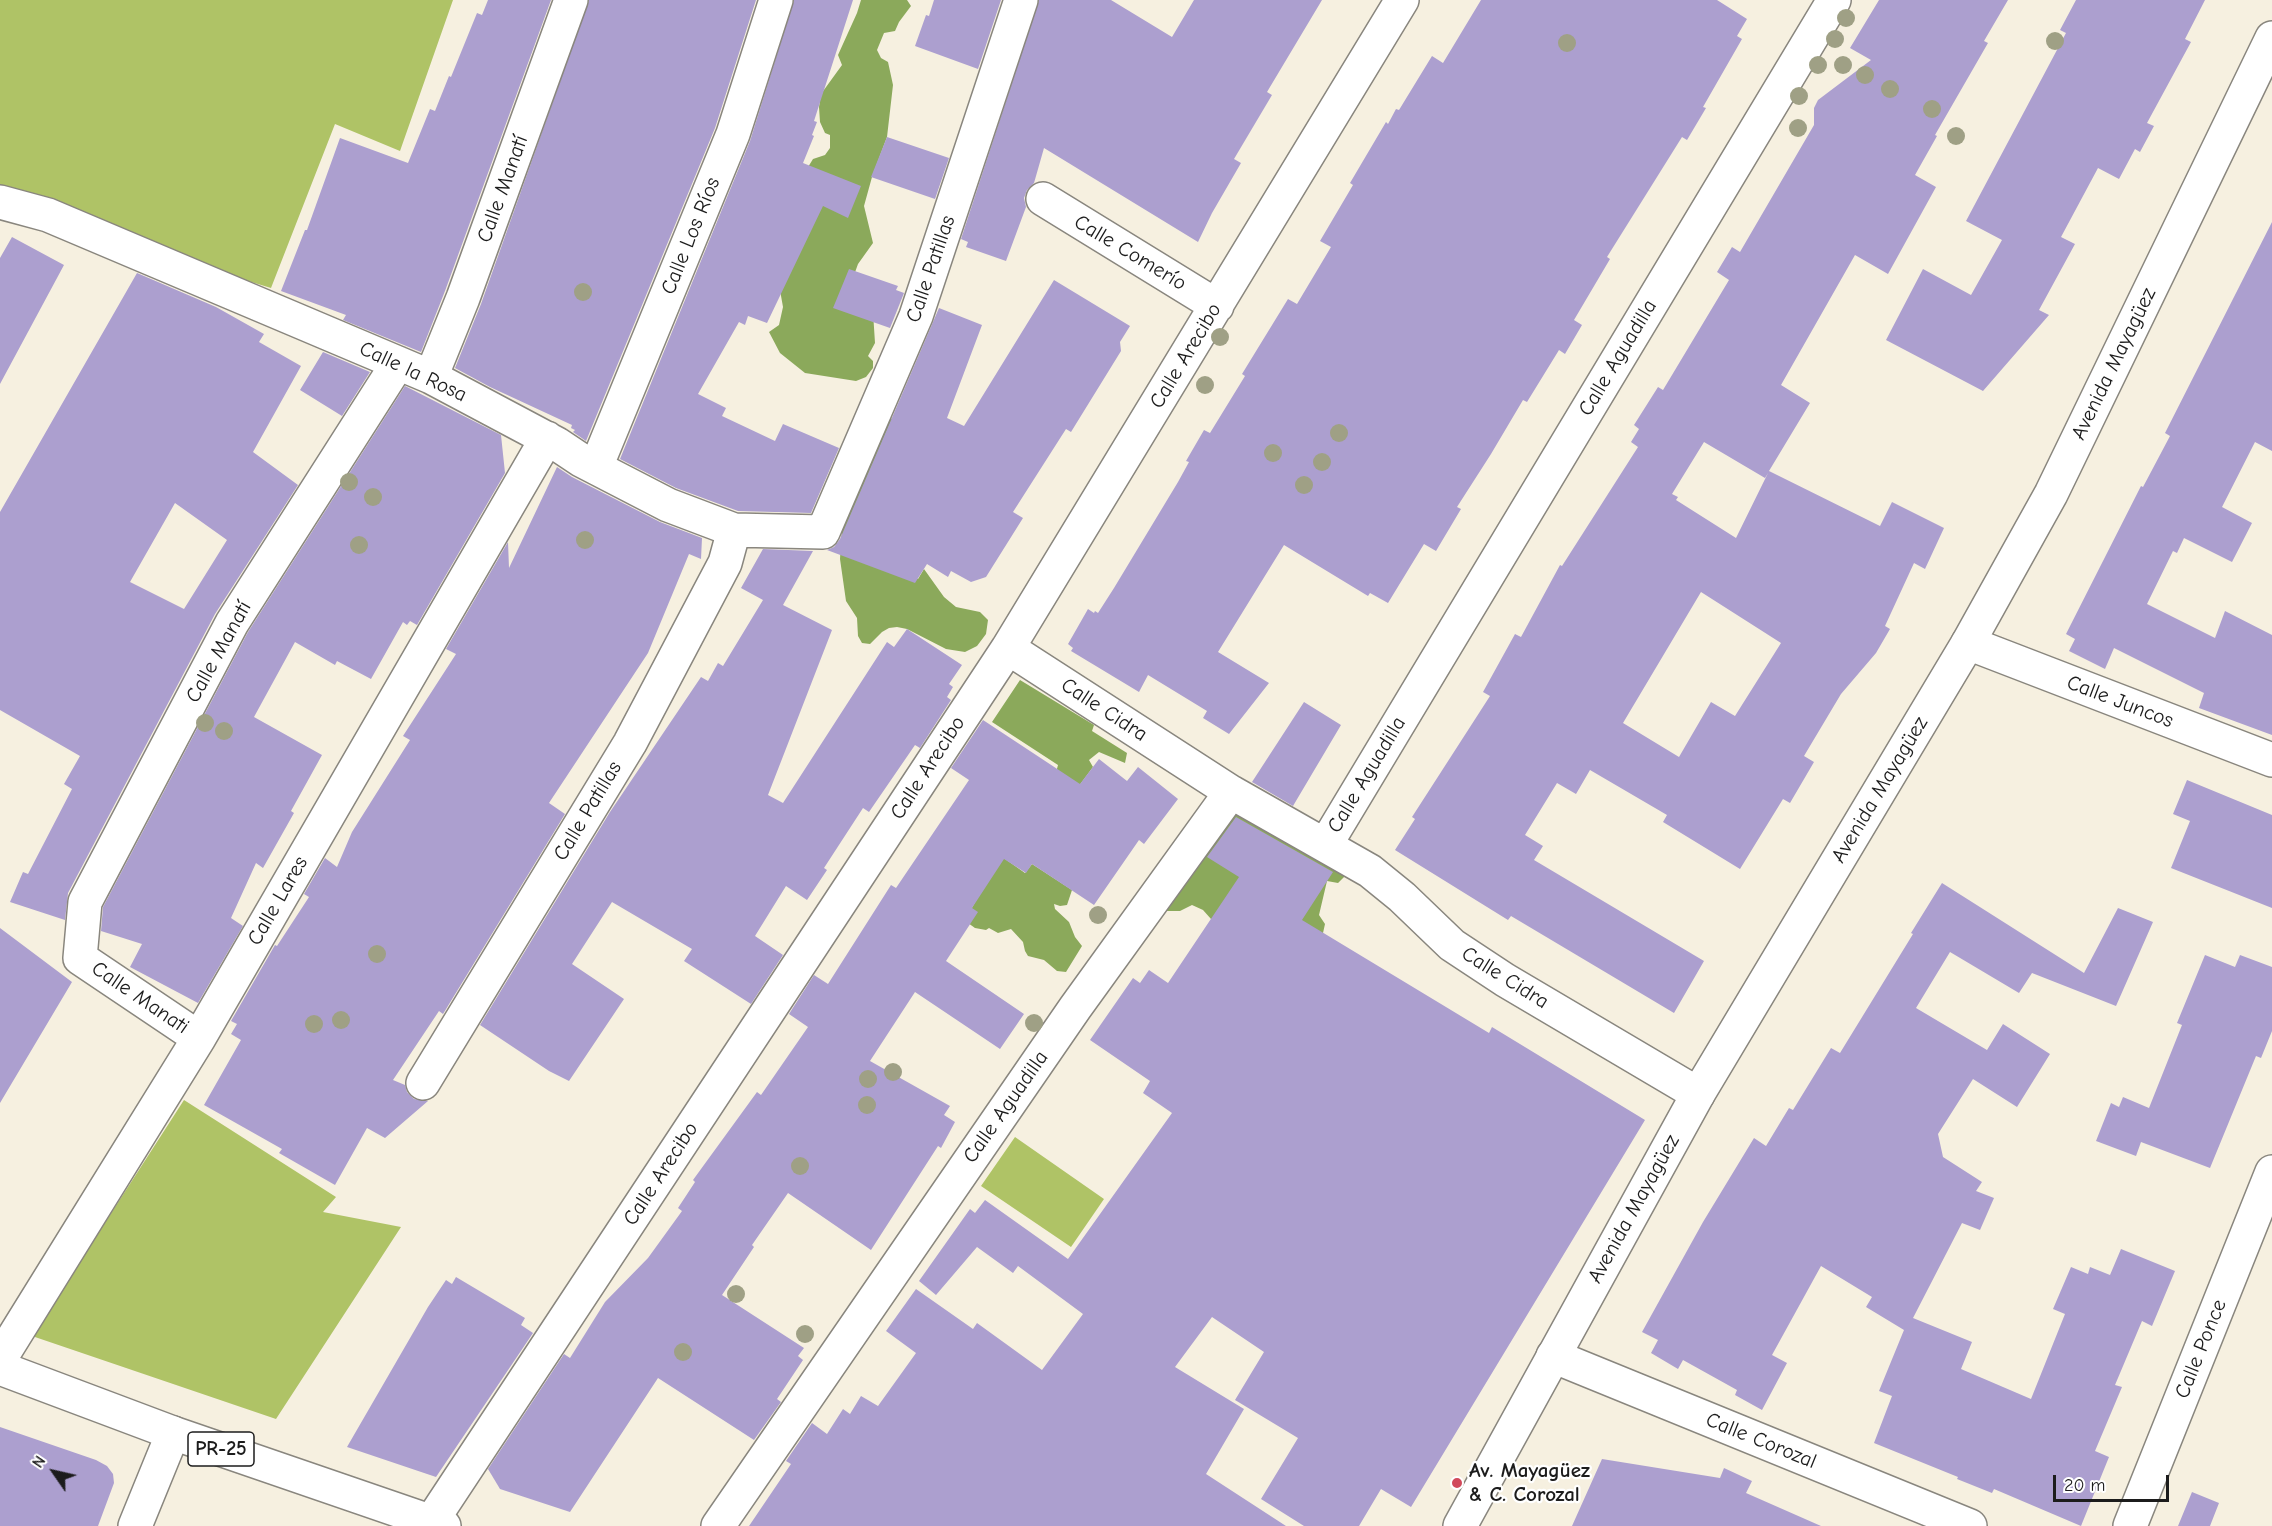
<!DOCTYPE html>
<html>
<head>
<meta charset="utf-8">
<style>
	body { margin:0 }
	#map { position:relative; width:2272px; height:1526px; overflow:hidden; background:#f6f0e0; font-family:"Comic Neue",sans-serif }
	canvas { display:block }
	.north { position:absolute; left:24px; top:1442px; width:60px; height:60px; -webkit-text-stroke:4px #fff; paint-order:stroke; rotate:304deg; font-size:16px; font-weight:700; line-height:24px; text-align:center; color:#1c1c1c }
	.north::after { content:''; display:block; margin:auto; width:21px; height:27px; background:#1c1c1c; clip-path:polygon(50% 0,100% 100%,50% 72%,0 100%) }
	.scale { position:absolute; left:2053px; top:1475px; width:116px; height:27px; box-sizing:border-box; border:3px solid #1c1c1c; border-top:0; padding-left:8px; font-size:18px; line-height:21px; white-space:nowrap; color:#1c1c1c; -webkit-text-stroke:4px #fff; paint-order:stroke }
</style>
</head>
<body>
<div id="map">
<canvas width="2272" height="1526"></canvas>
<div class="north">N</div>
<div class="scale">20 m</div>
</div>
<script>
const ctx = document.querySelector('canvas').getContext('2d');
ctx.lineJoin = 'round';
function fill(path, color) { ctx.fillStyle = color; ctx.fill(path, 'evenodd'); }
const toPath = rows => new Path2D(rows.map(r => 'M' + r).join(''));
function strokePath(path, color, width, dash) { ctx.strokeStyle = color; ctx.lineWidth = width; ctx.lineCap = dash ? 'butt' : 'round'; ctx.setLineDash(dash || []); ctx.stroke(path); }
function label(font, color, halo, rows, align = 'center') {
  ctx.font = font + ' "Comic Neue",sans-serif'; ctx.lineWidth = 4.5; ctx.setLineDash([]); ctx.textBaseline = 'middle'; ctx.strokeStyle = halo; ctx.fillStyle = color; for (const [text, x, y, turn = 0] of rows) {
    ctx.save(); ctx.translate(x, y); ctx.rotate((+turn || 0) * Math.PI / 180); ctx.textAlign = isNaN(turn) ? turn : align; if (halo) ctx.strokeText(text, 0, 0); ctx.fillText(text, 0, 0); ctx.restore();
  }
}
fill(toPath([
	[0,0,453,0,400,151,335,124,271,288,0,205],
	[184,1100,336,1197,323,1212,401,1227,276,1419,32,1336],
	[1015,1137,1104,1199,1071,1247,981,1186]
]), '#afc366');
fill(toPath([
	[861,0,907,0,911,6,899,22,895,31,884,33,877,50,881,58,888,62,893,85,887,137,872,177,864,206,873,243,858,264,845,300,873,312,875,343,868,356,873,361,873,368,866,377,856,381,805,373,780,353,769,332,779,325,783,307,778,279,805,172,813,159,825,155,830,148,830,135,825,133,820,122,819,107,821,94,842,65,838,55,857,13],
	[894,418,894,566,918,579,924,569,944,597,956,607,980,612,988,620,986,634,977,646,965,652,946,649,907,629,897,627,889,628,882,632,870,644,862,643,858,636,857,618,846,601,840,559,843,512,883,421],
	[1020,680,1094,725,1092,731,1127,753,1125,763,1099,752,1089,760,1093,767,1073,794,1053,784,1058,765,992,722],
	[1215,798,1281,832,1302,852,1313,850,1348,873,1338,883,1327,881,1319,915,1325,924,1319,951,1286,969,1211,919,1203,910,1192,905,1180,911,1164,911],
	[1001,856,1025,873,1032,864,1072,890,1067,905,1060,906,1054,904,1055,909,1069,922,1075,937,1082,946,1066,972,1057,971,1044,960,1028,956,1025,951,1023,942,1011,929,998,933,989,928,986,930,975,928,968,923,969,913]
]), '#8ba95b');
fill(toPath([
	[488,0,551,0,445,291,421,352,343,320,346,315,281,291,305,230,307,230,340,138,408,163,430,109,435,111,449,76,451,77,477,13,482,15],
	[589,0,756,0,715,128,586,441,573,432,575,430,571,428,572,425,490,387,455,368,481,304],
	[794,0,853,0,814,121,817,122,812,135,814,136,803,163,861,186,848,218,823,206,767,323,748,316,745,325,739,322,698,394,726,408,722,416,775,441,783,424,839,448,811,513,738,511,676,488,620,459,750,141],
	[934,0,1001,0,978,69,915,46,926,15,929,16],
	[1039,0,1111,0,1172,37,1194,0,1322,0,1267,92,1272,95,1234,159,1241,163,1212,213,1198,242,1044,148,1034,183,1027,190,1024,198,1026,207,1006,261,966,247,968,242,961,239],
	[1481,0,1717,0,1747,19,1737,36,1742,39,1703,107,1706,108,1687,140,1682,137,1607,257,1610,259,1574,320,1582,325,1565,354,1559,350,1527,402,1523,400,1491,454,1457,507,1461,509,1436,551,1424,544,1388,603,1370,593,1368,596,1284,545,1218,652,1269,683,1229,734,1203,718,1207,711,1148,675,1139,692,1071,651,1073,648,1068,644,1088,609,1094,613,1095,611,1098,613,1114,588,1178,482,1189,462,1186,461,1204,430,1210,433,1245,376,1242,374,1288,299,1297,304,1331,247,1320,241,1353,185,1350,183,1386,122,1388,124,1396,109,1399,110,1432,56,1443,63],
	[1879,0,2008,0,1984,41,1988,43,1935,135,1937,136,1915,175,1936,187,1888,274,1855,255,1781,385,1810,403,1769,471,1880,526,1892,502,1944,528,1925,569,1914,563,1885,626,1890,629,1876,653,1841,694,1804,756,1814,762,1790,803,1783,799,1740,869,1663,822,1667,815,1590,770,1576,794,1557,783,1525,835,1543,846,1534,860,1704,961,1674,1013,1511,916,1508,920,1395,850,1415,819,1412,817,1490,696,1483,692,1515,634,1521,637,1560,565,1562,566,1638,447,1631,442,1639,429,1634,425,1658,387,1663,390,1729,280,1717,272,1732,247,1740,252,1814,125,1814,108,1818,100,1871,60,1850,48],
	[1704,442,1765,478,1768,473,1736,538,1676,500,1678,497,1672,494],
	[1701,592,1781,643,1735,716,1711,702,1679,757,1623,723],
	[2076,0,2205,0,2185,39,2191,42,2147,123,2154,126,2140,152,2135,149,2119,179,2098,168,2061,237,2075,244,2039,310,2049,315,1983,391,1886,340,1923,269,1971,295,2002,240,1966,221,2066,33,2060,30],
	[887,137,949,158,935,199,871,177],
	[2272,222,2272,451,2255,442,2222,507,2252,523,2232,562,2184,538,2177,553,2173,551,2147,604,2215,638,2225,611,2272,635,2272,735,2199,708,2204,693,2114,648,2105,669,2069,651,2075,639,2066,634,2141,486,2143,487,2170,436,2165,433],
	[12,237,64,265,0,384,0,258],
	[849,269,898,286,896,290,904,293,890,328,833,308],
	[137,273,216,307,264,334,259,342,301,366,253,452,298,485,215,614,68,893,65,920,10,902,23,872,28,874,72,789,64,784,80,756,0,710,0,512],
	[175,503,227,540,184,609,130,582],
	[1054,280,1130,326,1120,342,1121,351,1071,432,1066,429,1013,512,1023,518,986,577,971,582,951,571,948,577,927,564,915,583,827,550,834,547,840,539,939,308,982,325,947,418,964,426],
	[323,352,370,372,342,416,300,390],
	[405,386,501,435,505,473,417,625,410,621,407,625,403,622,371,679,337,661,335,665,295,642,254,717,322,755,291,811,294,813,263,868,256,863,231,918,243,926,198,1003,130,967,142,944,101,931,103,907,248,632],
	[557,467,572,477,660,522,702,538,701,559,689,554,648,653,549,803,565,814,443,1014,439,1011,393,1080,405,1085,407,1092,414,1099,428,1101,385,1138,367,1128,335,1185,279,1153,282,1149,204,1105,241,1040,231,1034,237,1024,231,1021,275,945,277,946,309,897,304,894,325,858,337,867,352,832,410,740,403,736,456,654,446,649,508,542,509,568],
	[763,549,813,551,783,605,832,630,768,795,783,803,887,642,894,647,907,629,962,665,949,684,953,687,947,697,951,700,920,748,915,745,869,812,863,808,824,868,827,870,807,900,786,886,755,936,783,955,751,1004,684,961,692,949,612,902,572,964,624,999,569,1081,549,1071,480,1025,610,812,701,677,708,681,718,663,723,666,763,600,741,588],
	[1304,702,1341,725,1293,806,1252,782],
	[983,720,1080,784,1099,759,1127,781,1138,767,1178,799,1144,844,1139,840,1094,905,1032,864,1026,873,1004,859,972,908,978,912,946,961,1024,1014,1000,1049,915,992,870,1061,950,1106,944,1115,955,1122,941,1148,938,1146,871,1250,788,1193,752,1245,754,1247,722,1295,804,1348,798,1356,803,1360,777,1399,781,1402,754,1440,658,1378,570,1512,500,1489,488,1469,564,1354,570,1358,605,1302,648,1258,682,1211,678,1208,695,1182,693,1180,757,1092,761,1095,808,1027,789,1014,814,975,828,984,891,885,896,888,969,780,951,768],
	[2187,780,2272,815,2272,908,2171,868,2190,821,2173,814],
	[1236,817,1333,872,1302,920,1489,1033,1492,1027,1645,1120,1411,1507,1381,1489,1359,1526,1304,1526,1261,1499,1298,1438,1235,1400,1264,1352,1212,1317,1175,1367,1244,1409,1206,1474,1286,1526,749,1526,791,1464,786,1461,812,1423,827,1434,843,1409,850,1414,861,1396,878,1406,916,1353,886,1331,916,1289,973,1329,977,1323,1042,1370,1083,1314,1018,1266,1013,1273,977,1247,936,1295,919,1281,970,1209,975,1213,985,1200,1068,1259,1172,1113,1143,1093,1150,1081,1090,1040,1133,978,1140,983,1149,970,1168,983,1239,877,1207,857],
	[1942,883,2084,973,2118,908,2153,922,2116,1006,2032,973,2019,993,1950,952,1916,1008,1987,1050,2003,1024,2050,1054,2017,1107,1973,1079,1938,1134,1943,1157,1982,1182,1976,1191,1994,1198,1980,1230,1962,1223,1913,1318,1972,1342,1961,1369,2031,1399,2065,1314,2053,1309,2071,1267,2088,1274,2090,1267,2110,1275,2121,1249,2175,1271,2152,1326,2142,1321,2115,1385,2122,1387,2095,1451,2109,1457,2081,1526,1994,1489,1992,1493,1957,1479,1958,1477,1874,1443,1892,1396,1879,1391,1904,1330,1866,1307,1872,1297,1821,1266,1772,1355,1787,1363,1762,1410,1735,1395,1737,1390,1683,1360,1678,1369,1651,1353,1658,1340,1642,1332,1703,1222,1754,1138,1766,1146,1789,1108,1793,1110,1831,1048,1840,1053,1913,934,1911,933],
	[0,928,72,982,0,1103],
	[2205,955,2235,967,2240,955,2272,967,2272,1031,2261,1058,2256,1056,2210,1168,2141,1142,2136,1156,2096,1141,2111,1103,2119,1107,2123,1097,2149,1108,2182,1025,2177,1023],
	[456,1277,525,1318,521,1325,533,1333,436,1477,347,1447,428,1307,446,1280,452,1284],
	[0,1427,96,1460,107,1466,113,1474,114,1483,98,1526,0,1526],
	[1602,1459,1720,1478,1724,1468,1752,1481,1746,1493,1821,1526,1572,1526],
	[2192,1492,2219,1503,2210,1526,2178,1526]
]), '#ac9fcf');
const street = toPath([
	[1043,199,1217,306],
	[0,202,48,215,431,377,557,444,581,460,668,505,734,530,823,532,916,316,1021,0],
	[431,377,463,298,571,0],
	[596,467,733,134,776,0],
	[1968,643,2272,760],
	[1008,648,1231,792,1370,871,1402,897,1452,945,1505,980,1698,1094],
	[1326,844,1834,0],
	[199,1038,80,958,85,902,232,623,398,363],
	[423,1083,630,743,725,563,734,530],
	[1553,1356,1970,1526],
	[0,1359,199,1038,547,438],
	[431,1522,1008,648,1402,0],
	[135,1526,173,1433],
	[718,1526,1075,1008,1231,792],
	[2130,1526,2272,1172]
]);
const secondary = toPath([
	[1460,1526,1698,1094,1968,643,2051,494,2272,38]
]);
const primary = toPath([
	[0,1368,173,1433,444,1526]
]);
strokePath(street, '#89867e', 36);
strokePath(secondary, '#89867e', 36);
strokePath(primary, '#89867e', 36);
strokePath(street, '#fff', 33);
strokePath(secondary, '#fff', 33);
strokePath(primary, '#fff', 33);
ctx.fillStyle = '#9fa085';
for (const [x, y] of [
	[1846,18],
	[1835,39],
	[2055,41],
	[1567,43],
	[1818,65],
	[1843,65],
	[1865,75],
	[1890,89],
	[1799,96],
	[1932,109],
	[1798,128],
	[1956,136],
	[583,292],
	[1220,337],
	[1205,385],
	[1339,433],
	[1273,453],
	[1322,462],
	[349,482],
	[1304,485],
	[373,497],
	[585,540],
	[359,545],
	[205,723],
	[224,731],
	[1098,915],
	[377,954],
	[341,1020],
	[1034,1023],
	[314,1024],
	[893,1072],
	[868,1079],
	[867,1105],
	[800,1166],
	[736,1294],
	[805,1334],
	[683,1352]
]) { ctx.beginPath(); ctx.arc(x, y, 9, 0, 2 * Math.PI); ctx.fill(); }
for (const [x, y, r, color] of [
	[1457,1483,6,"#d1495b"]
]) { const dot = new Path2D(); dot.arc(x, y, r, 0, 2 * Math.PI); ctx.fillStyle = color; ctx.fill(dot); strokePath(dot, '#fff', 2); }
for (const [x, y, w] of [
	[221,1449,66]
]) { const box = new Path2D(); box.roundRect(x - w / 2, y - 17, w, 34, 4.5); ctx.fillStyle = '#fff'; ctx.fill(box); strokePath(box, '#1c1c1c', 1.5); }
label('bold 20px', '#1c1c1c', null, [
	["PR-25",221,1449]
]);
label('21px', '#1c1c1c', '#fff', [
	["Calle Manatí",503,189,-70],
	["Calle Los Ríos",691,236,-68],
	["Calle Comerío",1130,253,31],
	["Calle Patillas",931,269,-71],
	["Calle Arecibo",1186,356,-59],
	["Calle Aguadilla",1618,358,-59],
	["Avenida Mayagüez",2114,364,-64],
	["Calle la Rosa",413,372,25],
	["Calle Manatí",219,652,-61],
	["Calle Juncos",2120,702,21],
	["Calle Cidra",1104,710,33],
	["Calle Arecibo",928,768,-57],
	["Calle Aguadilla",1367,775,-59],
	["Avenida Mayagüez",1880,790,-59],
	["Calle Patillas",588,811,-59],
	["Calle Lares",278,901,-60],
	["Calle Cidra",1505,978,32],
	["Calle Manati",140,998,34],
	["Calle Aguadilla",1006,1107,-55],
	["Calle Arecibo",661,1174,-57],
	["Avenida Mayagüez",1634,1209,-61],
	["Calle Ponce",2201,1349,-68],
	["Calle Corozal",1761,1441,22]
]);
label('bold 21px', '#1c1c1c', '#fff', [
	["Av. Mayagüez",1469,1471],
	["& C. Corozal",1469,1495]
], 'left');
</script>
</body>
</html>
